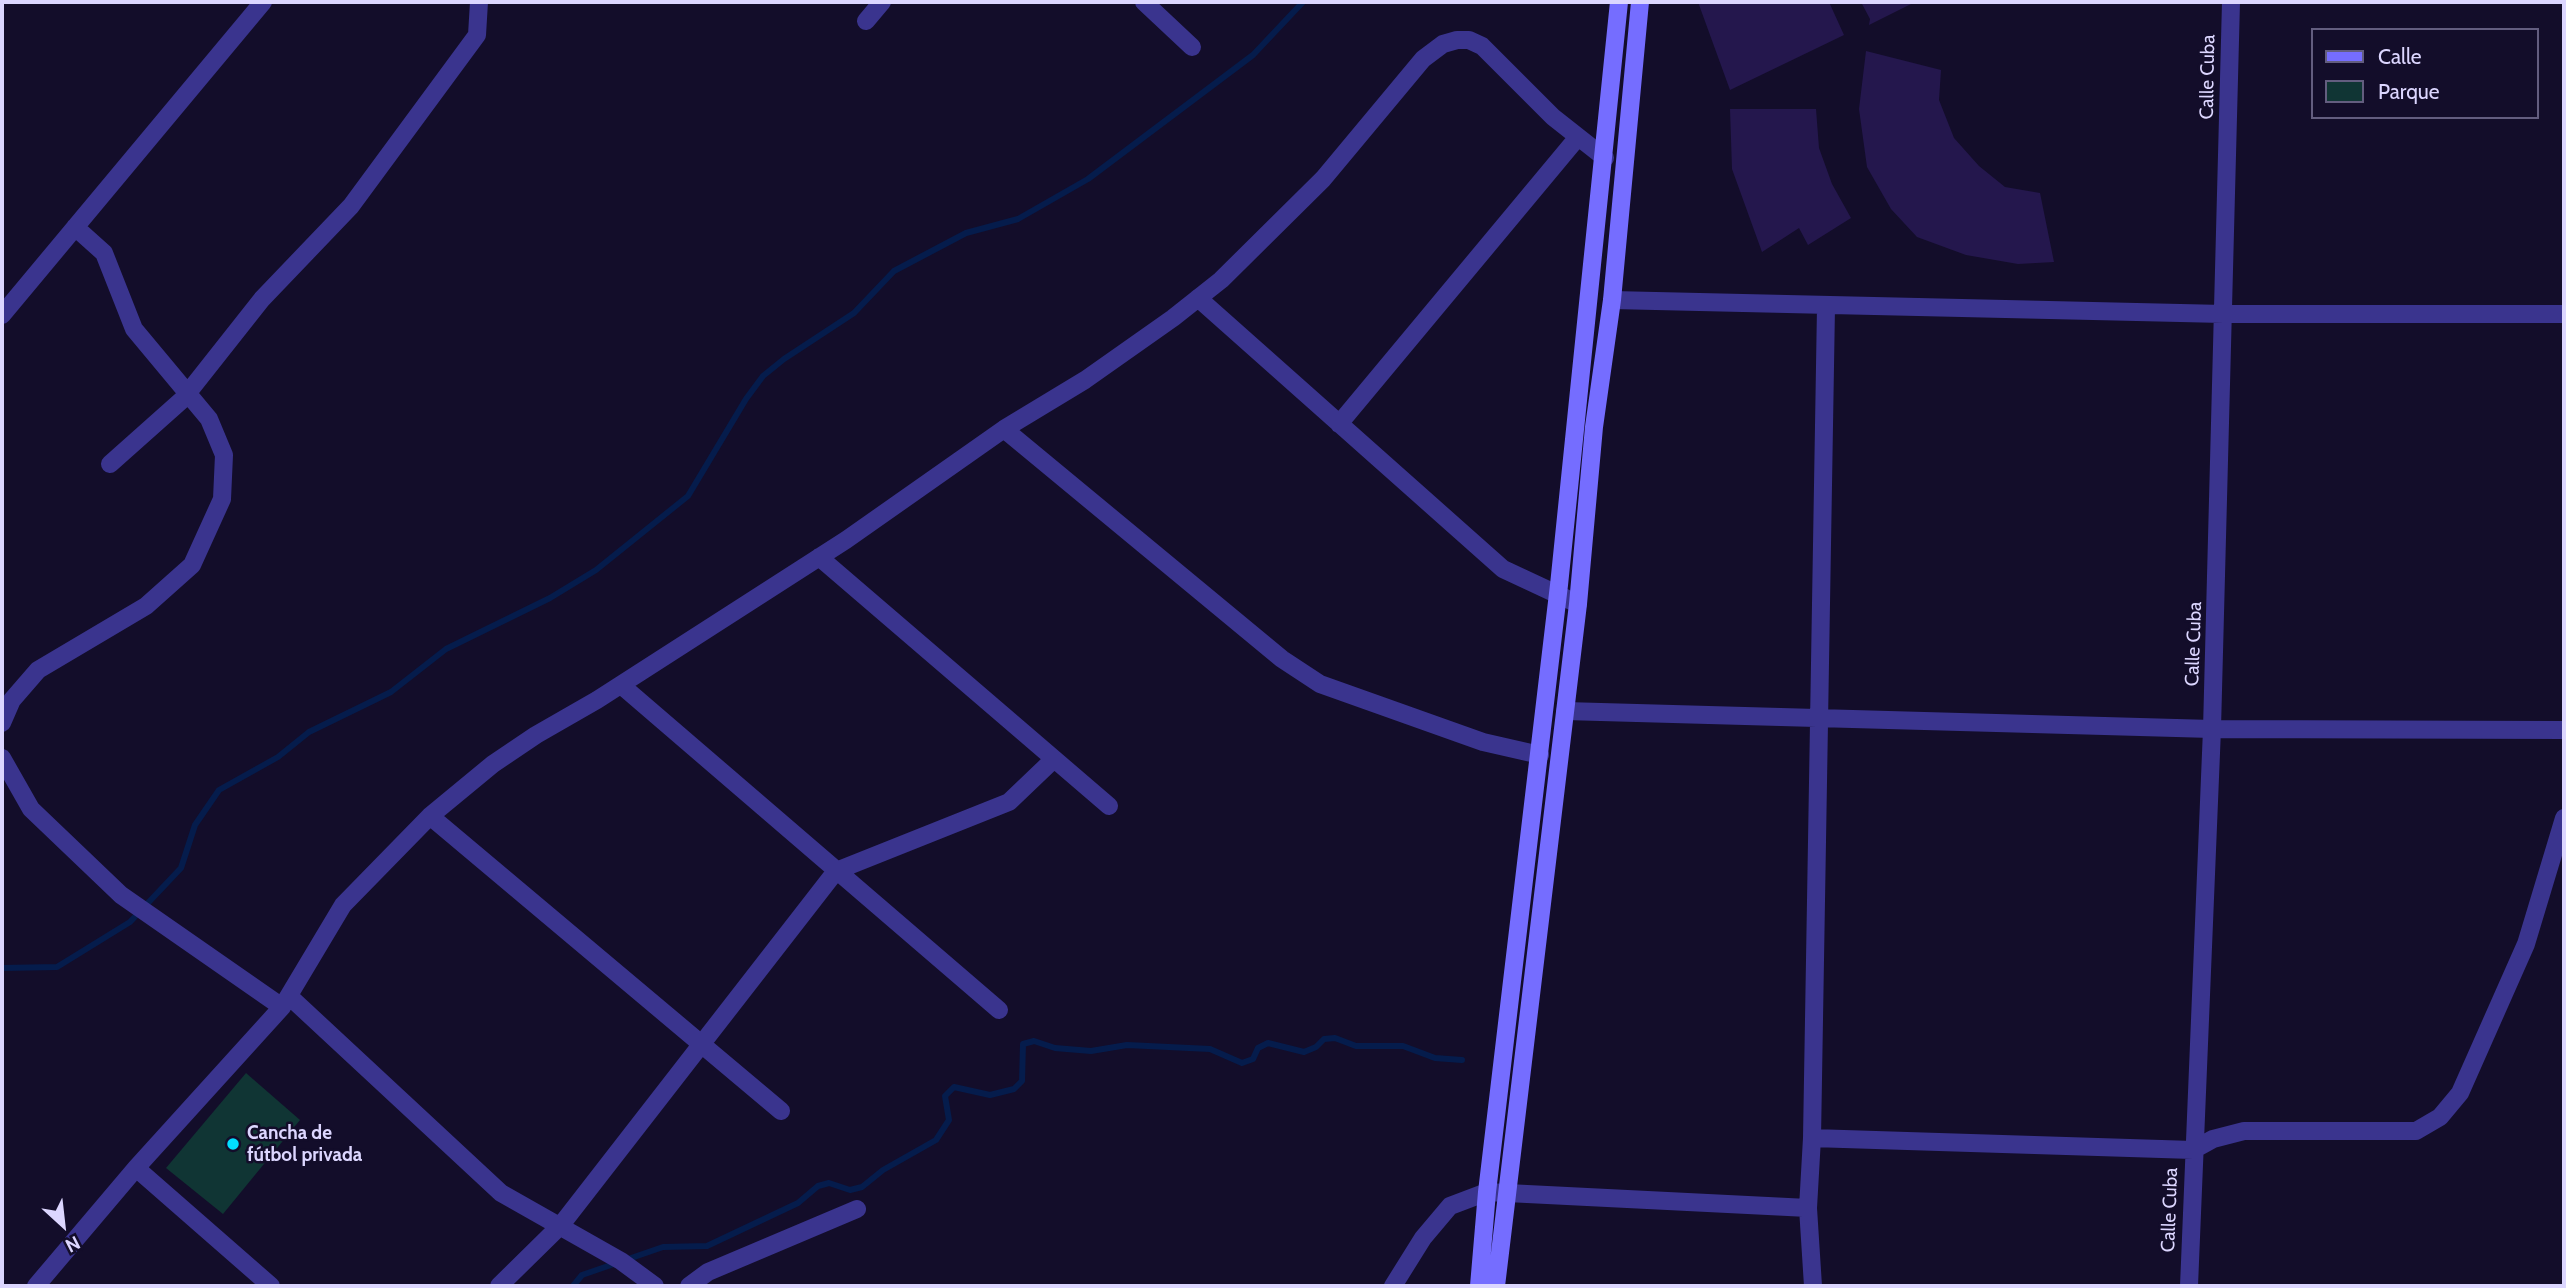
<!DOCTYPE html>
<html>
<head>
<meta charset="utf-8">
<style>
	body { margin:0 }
	#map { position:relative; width:2566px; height:1288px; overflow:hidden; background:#130d2a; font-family:Cabin,sans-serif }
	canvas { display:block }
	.frame { position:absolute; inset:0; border:4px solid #dcd6ff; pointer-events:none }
	.legend { position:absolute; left:2311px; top:28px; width:228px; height:91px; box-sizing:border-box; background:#130d2a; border:2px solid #635d7f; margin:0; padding:9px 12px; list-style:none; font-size:21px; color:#dcd6ff }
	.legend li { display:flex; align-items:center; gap:14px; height:35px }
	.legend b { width:35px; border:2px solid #635d7f }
	.north { position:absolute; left:28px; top:1190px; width:70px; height:70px; -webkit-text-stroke:5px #130d2a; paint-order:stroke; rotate:153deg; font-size:19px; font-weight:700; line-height:28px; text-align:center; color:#dcd6ff }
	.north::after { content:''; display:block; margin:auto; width:24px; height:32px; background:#dcd6ff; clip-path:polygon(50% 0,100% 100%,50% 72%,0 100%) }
</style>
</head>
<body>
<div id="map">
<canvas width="2566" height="1288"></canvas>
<div class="frame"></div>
<ul class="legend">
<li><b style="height:9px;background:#756dff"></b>Calle</li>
<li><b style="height:19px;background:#103534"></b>Parque</li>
</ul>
<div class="north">N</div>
</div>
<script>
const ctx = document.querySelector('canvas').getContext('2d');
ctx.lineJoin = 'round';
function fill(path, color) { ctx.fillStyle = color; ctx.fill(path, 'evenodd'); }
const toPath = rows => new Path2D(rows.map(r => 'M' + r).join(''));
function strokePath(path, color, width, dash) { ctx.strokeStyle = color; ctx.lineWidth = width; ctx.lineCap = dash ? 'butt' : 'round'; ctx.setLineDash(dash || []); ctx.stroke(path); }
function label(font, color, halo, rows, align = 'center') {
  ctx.font = font + ' Cabin,sans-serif'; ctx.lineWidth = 5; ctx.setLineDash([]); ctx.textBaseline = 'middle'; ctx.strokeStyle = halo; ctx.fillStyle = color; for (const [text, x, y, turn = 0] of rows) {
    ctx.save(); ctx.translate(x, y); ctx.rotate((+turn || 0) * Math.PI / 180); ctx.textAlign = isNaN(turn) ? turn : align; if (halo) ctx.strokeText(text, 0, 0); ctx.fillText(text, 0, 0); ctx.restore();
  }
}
fill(toPath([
	[246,1073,300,1120,223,1214,166,1168]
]), '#103534');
strokePath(toPath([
	[2,968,57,967,130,922,181,868,195,825,219,790,278,757,309,732,391,692,446,649,550,598,596,570,688,496,746,399,763,376,784,359,854,313,894,271,966,233,1018,219,1088,179,1253,55,1303,2],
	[573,1286,582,1275,663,1247,707,1246,798,1203,818,1186,829,1183,850,1190,862,1187,883,1170,936,1140,949,1120,945,1096,954,1087,990,1095,1014,1089,1022,1081,1023,1044,1034,1041,1055,1048,1091,1051,1127,1045,1210,1049,1242,1063,1253,1059,1258,1048,1268,1043,1304,1052,1316,1047,1324,1039,1335,1038,1356,1046,1403,1046,1435,1058,1462,1060]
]), '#051c4c', 6);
fill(toPath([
	[1698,2,1829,2,1844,35,1730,90],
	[1861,2,1915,2,1869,25,1870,19],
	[1866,51,1941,70,1939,100,1954,138,1979,166,2005,187,2040,193,2054,262,2018,264,1966,255,1917,237,1891,209,1867,167,1859,109],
	[1730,109,1816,109,1819,148,1832,184,1851,218,1808,245,1799,228,1762,252,1732,169]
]), '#24174d');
strokePath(toPath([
	[1144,2,1192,47],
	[866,21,882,2],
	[1198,298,1503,569,1578,604],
	[1612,300,2224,314,2564,314],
	[2,315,263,2],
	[1339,424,1578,137],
	[1004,429,1282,659,1320,684,1483,742,1540,755],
	[110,464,183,399,262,299,351,206,477,35,479,2],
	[819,557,1109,806],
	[621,685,999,1010],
	[1565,711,2212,729,2564,730],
	[2,723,12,700,38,670,146,606,192,565,222,499,224,455,209,419,134,329,104,253,75,227],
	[2,758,31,809,121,895,282,1007],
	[430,816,781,1111],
	[289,996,501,1193,621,1261,655,1286],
	[1812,1138,2193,1150,2213,1139,2244,1131,2416,1131,2440,1117,2460,1093,2526,944,2564,818],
	[136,1168,271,1286],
	[36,1286,136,1168,282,1007,343,905,430,816,493,764,536,735,597,700,846,540,1004,429,1085,380,1173,318,1221,280,1323,179,1423,59,1443,44,1457,40,1469,40,1482,46,1553,117,1605,158],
	[499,1286,561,1225,836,871,1009,802,1054,759],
	[689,1286,708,1272,857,1209],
	[1393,1286,1423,1238,1450,1206,1487,1192,1808,1208],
	[1813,1286,1808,1208,1812,1138,1826,307],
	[2189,1286,2212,729,2231,2]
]), '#3a348e', 18);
strokePath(toPath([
	[1479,1286,1487,1192,1559,585,1619,2],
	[1496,1286,1578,604,1594,427,1612,300,1640,2]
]), '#756dff', 18);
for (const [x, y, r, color] of [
	[233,1144,7,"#02deff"]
]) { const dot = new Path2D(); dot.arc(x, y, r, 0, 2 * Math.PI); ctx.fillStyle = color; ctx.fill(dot); strokePath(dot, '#130d2a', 2.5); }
label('19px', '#dcd6ff', '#130d2a', [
	["Calle Cuba",2208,77,-89],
	["Calle Cuba",2194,644,-88],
	["Calle Cuba",2170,1210,-88]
]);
label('bold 19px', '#dcd6ff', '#130d2a', [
	["Cancha de",247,1133],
	["fútbol privada",247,1155]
], 'left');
</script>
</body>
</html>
